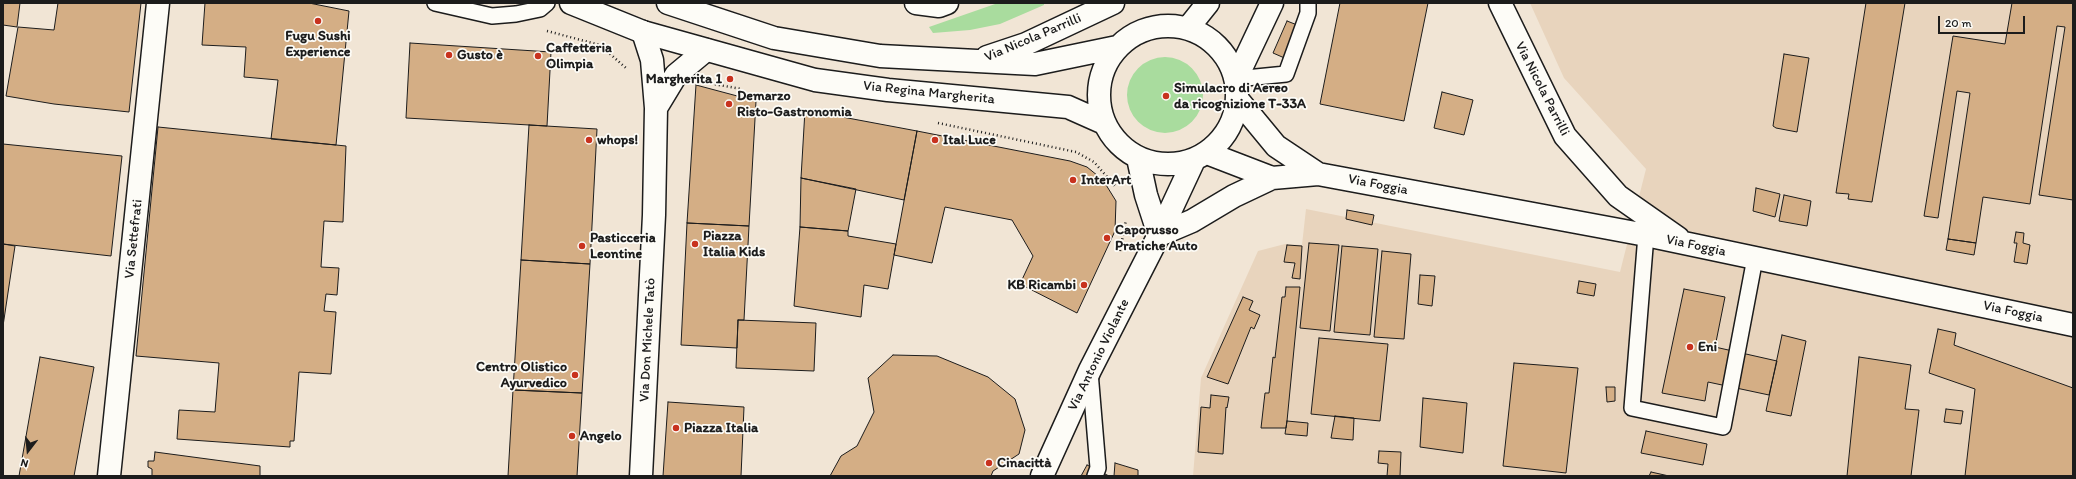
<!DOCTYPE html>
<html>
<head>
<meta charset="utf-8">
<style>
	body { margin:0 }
	#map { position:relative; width:2076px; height:479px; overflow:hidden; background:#f1e5d5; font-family:Itim,sans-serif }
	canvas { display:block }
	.frame { position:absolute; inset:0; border:4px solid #1c1c1c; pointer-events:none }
	.north { position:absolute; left:8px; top:431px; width:40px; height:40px; -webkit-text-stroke:3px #fdfcf7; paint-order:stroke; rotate:196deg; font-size:11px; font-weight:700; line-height:16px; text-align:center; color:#1c1c1c }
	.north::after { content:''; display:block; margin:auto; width:14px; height:18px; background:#1c1c1c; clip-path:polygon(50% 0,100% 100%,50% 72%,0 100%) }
	.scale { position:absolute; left:1938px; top:16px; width:87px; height:18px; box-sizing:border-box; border:2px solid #1c1c1c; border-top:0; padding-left:5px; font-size:12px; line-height:14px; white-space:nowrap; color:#1c1c1c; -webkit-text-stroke:3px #fdfcf7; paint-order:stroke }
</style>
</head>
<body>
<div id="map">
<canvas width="2076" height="479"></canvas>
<div class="frame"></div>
<div class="north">N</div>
<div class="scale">20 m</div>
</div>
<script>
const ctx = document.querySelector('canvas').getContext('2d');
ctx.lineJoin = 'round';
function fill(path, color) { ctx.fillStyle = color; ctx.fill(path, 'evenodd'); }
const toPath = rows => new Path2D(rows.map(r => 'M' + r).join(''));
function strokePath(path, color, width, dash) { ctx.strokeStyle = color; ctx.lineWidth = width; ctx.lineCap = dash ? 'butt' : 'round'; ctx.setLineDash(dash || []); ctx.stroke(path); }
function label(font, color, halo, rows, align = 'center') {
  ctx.font = font + ' Itim,sans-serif'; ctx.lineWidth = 3.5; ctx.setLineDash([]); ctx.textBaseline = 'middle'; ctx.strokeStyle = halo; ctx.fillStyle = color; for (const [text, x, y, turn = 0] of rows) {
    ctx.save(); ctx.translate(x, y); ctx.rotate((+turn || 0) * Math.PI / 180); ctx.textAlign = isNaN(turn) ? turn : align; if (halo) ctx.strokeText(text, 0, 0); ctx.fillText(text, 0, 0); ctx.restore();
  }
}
fill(toPath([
	[1530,3,2073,3,2073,476,1193,476,1201,378,1258,251,1285,244,1302,245,1306,209,1620,272,1646,169,1564,78]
]), '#e8d4bd');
fill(toPath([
	[998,3,1044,3,1044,5,1000,24,970,30,933,33,929,27],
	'1127 95a38 38 0 1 1 76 0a38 38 0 1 1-76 0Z'
]), '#a9dc9e');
const building = toPath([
	[3,3,20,3,17,27,3,25,3,3],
	[58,3,141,3,129,112,54,104,6,96,18,27,54,30,58,3],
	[205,3,309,3,349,11,336,145,271,139,278,80,244,77,246,47,202,45,205,3],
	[1340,3,1428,3,1404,121,1320,104,1340,3],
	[1866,3,1905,3,1872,202,1848,199,1849,194,1836,193,1866,3],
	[2012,3,2073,3,2073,200,2039,195,2065,27,2057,26,2030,204,1983,197,1976,243,1948,239,1970,93,1957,91,1938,218,1924,216,1953,36,2005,44,2012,3],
	[1287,21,1310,30,1296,63,1273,53,1287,21],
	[410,43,551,52,547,126,406,118,410,43],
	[1784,54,1809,58,1797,132,1776,128,1773,126,1784,54],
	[696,85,756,101,749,226,687,223,696,85],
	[1442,92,1473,100,1464,135,1434,128,1442,92],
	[805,110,917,131,904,200,801,178,805,110],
	[529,125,597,129,590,264,521,260,529,125],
	[158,127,346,146,343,222,324,221,321,267,339,268,337,295,326,294,324,311,336,312,331,374,299,372,294,441,290,441,290,447,177,439,179,410,215,412,219,363,136,356,158,127],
	[917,131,1070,161,1087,167,1103,180,1116,201,1115,231,1077,313,1020,284,1033,256,1012,220,945,207,932,263,894,255,917,131],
	[3,144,122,156,111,256,3,244,3,144],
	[801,178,856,189,848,231,800,227,801,178],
	[1756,188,1780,194,1775,217,1753,211,1756,188],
	[1784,195,1811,201,1807,226,1779,221,1784,195],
	[1347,210,1374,215,1372,225,1346,219,1347,210],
	[687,223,749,226,744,320,738,320,737,348,681,345,687,223],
	[800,227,848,231,848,236,896,244,888,289,864,285,861,317,794,306,800,227],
	[2016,232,2024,233,2023,243,2030,245,2027,264,2014,262,2017,243,2014,243,2016,232],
	[1948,239,1976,243,1974,255,1946,250,1948,239],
	[1309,243,1339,245,1330,331,1300,328,1309,243],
	[3,244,15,246,3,326,3,244],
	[1287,245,1302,246,1300,279,1292,278,1295,263,1284,262,1287,245],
	[1342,246,1378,249,1370,335,1334,332,1342,246],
	[1382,251,1411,254,1404,339,1374,337,1382,251],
	[521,260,590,264,582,393,513,390,521,260],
	[1420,275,1435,276,1432,306,1418,304,1420,275],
	[1579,281,1596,284,1594,296,1577,293,1579,281],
	[1286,287,1300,287,1287,421,1286,428,1261,428,1265,393,1269,393,1273,357,1275,358,1282,297,1285,297,1286,287],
	[1684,289,1725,297,1715,347,1777,361,1769,395,1708,382,1705,401,1662,393,1684,289],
	[1243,297,1253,301,1249,310,1260,315,1254,329,1251,327,1228,384,1207,377,1243,297],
	[738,320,816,323,814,371,736,368,738,320],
	[1938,329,1956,333,1954,345,2073,388,2073,476,1965,476,1975,389,1929,373,1938,329],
	[1782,335,1806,341,1791,416,1766,411,1782,335],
	[1319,338,1388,344,1380,421,1311,414,1319,338],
	[893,355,937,356,988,377,1015,399,1025,430,1019,454,993,471,991,476,830,476,841,456,857,446,874,412,868,378,893,355],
	[40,357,94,367,74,476,19,476,40,357],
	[1859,357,1911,365,1905,409,1919,410,1911,476,1847,476,1859,357],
	[1514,363,1578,368,1566,473,1503,466,1514,363],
	[1606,387,1615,387,1615,401,1607,402,1606,387],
	[513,390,582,393,577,476,508,476,513,390],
	[1211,395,1229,397,1227,408,1226,407,1223,454,1198,452,1201,407,1210,408,1211,395],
	[1423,398,1467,403,1463,453,1420,447,1423,398],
	[668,402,744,407,741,476,663,476,668,402],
	[1946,409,1963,411,1961,424,1944,422,1946,409],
	[1335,416,1354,418,1353,440,1331,438,1335,416],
	[1287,421,1308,423,1307,436,1285,434,1287,421],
	[1646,431,1707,444,1703,465,1641,453,1646,431],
	[1379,451,1401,452,1400,476,1387,476,1388,464,1378,463,1379,451],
	[155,452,260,466,260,476,152,476,152,469,148,467,148,461,154,461,155,452],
	[1115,463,1138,470,1138,476,1114,476,1115,463],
	[1087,465,1109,476,1081,476,1087,465],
	[1651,472,1669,476,1649,476,1651,472]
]);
fill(building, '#d4ae85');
strokePath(building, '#1c1c1c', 1);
const lane = toPath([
	[435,3,492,16,516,14,540,9,547,3],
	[1236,79,1286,74,1308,13,1308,3],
	[1646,235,1632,408,1723,427,1755,258],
	[1090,372,1098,468,1095,476]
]);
const street = toPath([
	[916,3,939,6,947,3],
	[656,108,676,75,706,50],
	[109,476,158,3],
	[641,476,654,215,656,108,652,60,643,32]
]);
const secondary = toPath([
	[571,3,643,32,815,80,888,90,1068,107,1104,123],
	[668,3,774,38,880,56,1035,64,1117,47],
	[1500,3,1565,136,1618,196,1678,238],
	'1099 95a69 69 0 1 1 138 0a69 69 0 1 1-138 0Z',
	[1188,28,1208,3],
	[987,57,1026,44,1113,3],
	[1236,79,1272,3],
	[1238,100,1276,146,1318,174],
	[1207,153,1272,178],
	[1138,158,1146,195,1159,235],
	[1159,235,1192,221,1234,196,1272,178,1318,174,1646,235,2073,325],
	[1042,476,1090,370,1159,235,1194,160]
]);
strokePath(lane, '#1c1c1c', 18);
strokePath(street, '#1c1c1c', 25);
strokePath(secondary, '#1c1c1c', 25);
strokePath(toPath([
	[547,31,600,45,626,68],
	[707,83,742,89],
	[938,123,1076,152,1094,162,1116,187],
	[1120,251,1126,220]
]), '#1c1c1c', 2.5, [1, 3]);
strokePath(lane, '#fdfcf7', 15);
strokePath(street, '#fdfcf7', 22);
strokePath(secondary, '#fdfcf7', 22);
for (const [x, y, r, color] of [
	[318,21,4,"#c8321e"],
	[449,55,4,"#c8321e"],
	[538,56,4,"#c8321e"],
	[730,79,4,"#c8321e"],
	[1166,96,4,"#c8321e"],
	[729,104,4,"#c8321e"],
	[589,140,4,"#c8321e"],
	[935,140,4,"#c8321e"],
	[1073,180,4,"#c8321e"],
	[1107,238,4,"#c8321e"],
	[695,244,4,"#c8321e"],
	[582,246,4,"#c8321e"],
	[1084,285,4,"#c8321e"],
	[1690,347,4,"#c8321e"],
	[575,375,4,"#c8321e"],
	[676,428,4,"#c8321e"],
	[572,436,4,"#c8321e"],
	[989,463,4,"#c8321e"]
]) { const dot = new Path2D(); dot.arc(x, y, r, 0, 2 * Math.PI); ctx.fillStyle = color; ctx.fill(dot); strokePath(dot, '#fdfcf7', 1.5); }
label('bold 14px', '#1c1c1c', '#fdfcf7', [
	["Fugu Sushi",318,36,"center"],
	["Experience",318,52,"center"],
	["Caffetteria",546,48],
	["Olimpia",546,64],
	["Gusto è",457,55],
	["Margherita 1",722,79,"right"],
	["Simulacro di Aereo",1174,88],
	["da ricognizione T-33A",1174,104],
	["Demarzo",737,96],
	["Risto-Gastronomia",737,112],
	["whops!",597,140],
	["Ital Luce",943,140],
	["InterArt",1081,180],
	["Caporusso",1115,230],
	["Pratiche Auto",1115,246],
	["Piazza",703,236],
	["Italia Kids",703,252],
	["Pasticceria",590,238],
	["Leontine",590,254],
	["KB Ricambi",1076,285,"right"],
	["Eni",1698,347],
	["Centro Olistico",567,367,"right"],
	["Ayurvedico",567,383,"right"],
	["Piazza Italia",684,428],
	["Angelo",580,436],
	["Cinacittà",997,463]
], 'left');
label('14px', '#1c1c1c', '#fdfcf7', [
	["Via Nicola Parrilli",1033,38,-23],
	["Via Nicola Parrilli",1542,89,63],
	["Via Regina Margherita",929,93,6],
	["Via Foggia",1378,185,11],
	["Via Settefrati",134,239,-84],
	["Via Foggia",1696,246,12],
	["Via Foggia",2013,312,12],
	["Via Don Michele Tatò",648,340,-87],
	["Via Antonio Violante",1099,355,-64]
]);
</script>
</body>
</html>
